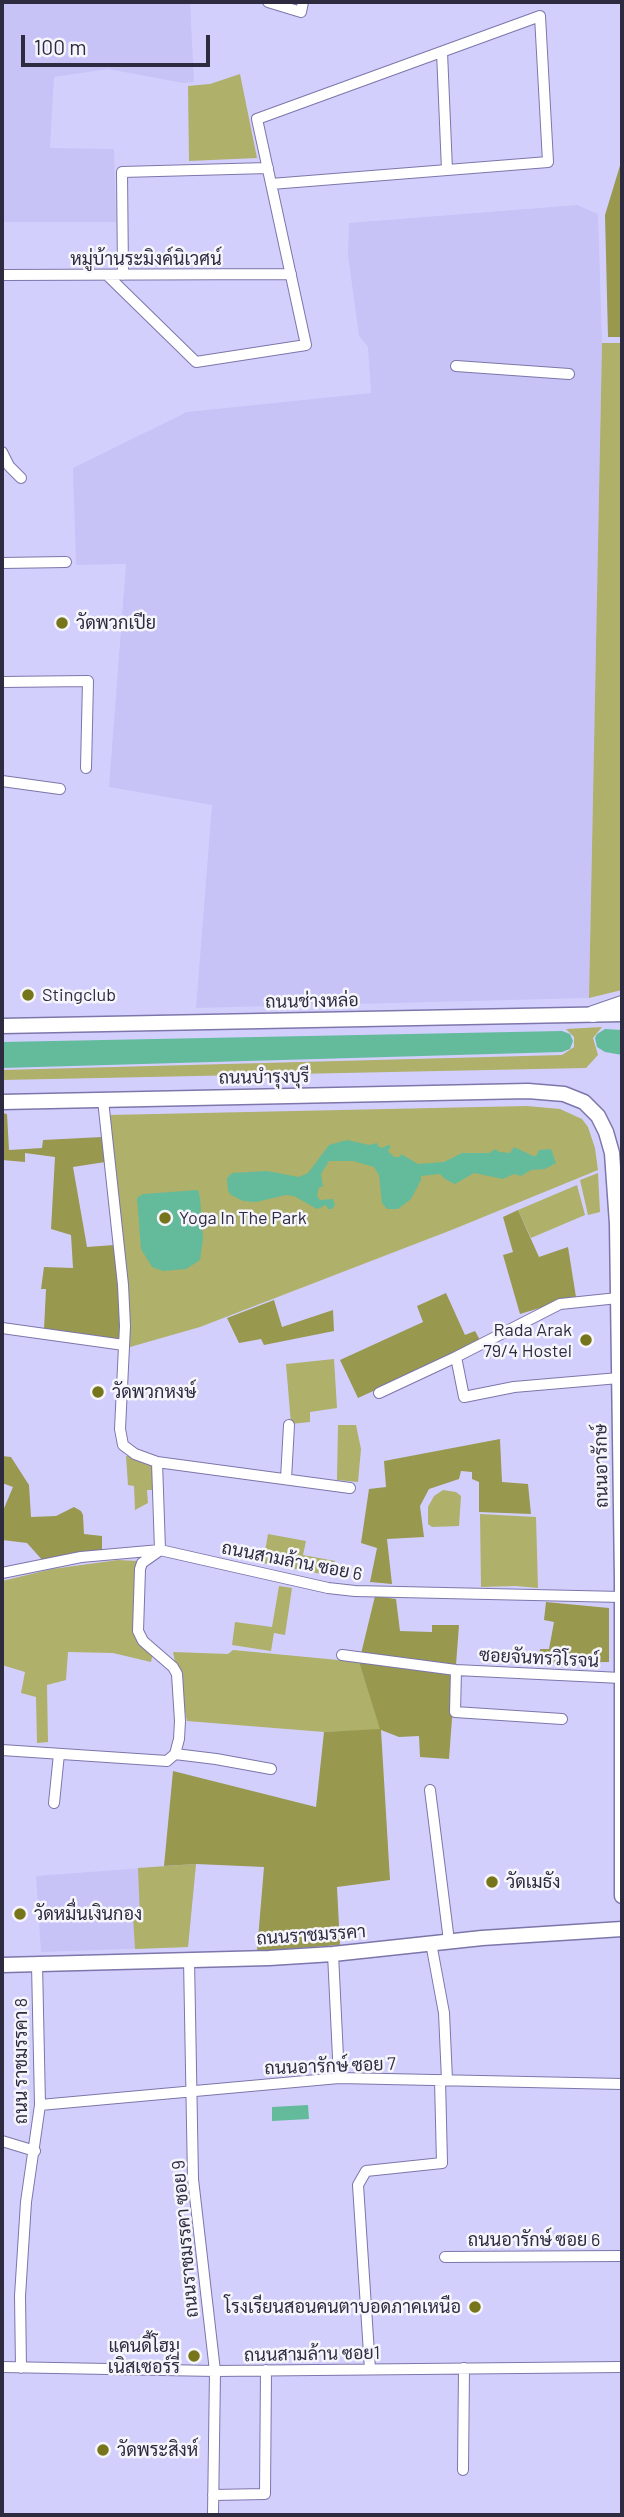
<!DOCTYPE html>
<html>
<head>
<meta charset="utf-8">
<style>
	body { margin:0 }
	#map { position:relative; width:624px; height:2517px; overflow:hidden; background:#d3cffd; font-family:Barlow,sans-serif }
	canvas { display:block }
	.frame { position:absolute; inset:0; border:4px solid #2e2b41; pointer-events:none }
	.scale { position:absolute; left:21px; top:35px; width:189px; height:32px; box-sizing:border-box; border:4px solid #2e2b41; border-top:0; padding-left:9px; font-size:21px; line-height:24px; white-space:nowrap; color:#2e2b41; -webkit-text-stroke:5px #f5f5fb; paint-order:stroke }
</style>
</head>
<body>
<div id="map">
<canvas width="624" height="2517"></canvas>
<div class="frame"></div>
<div class="scale">100 m</div>
</div>
<script>
const ctx = document.querySelector('canvas').getContext('2d');
ctx.lineJoin = 'round';
function fill(path, color) { ctx.fillStyle = color; ctx.fill(path, 'evenodd'); }
const toPath = rows => new Path2D(rows.map(r => 'M' + r).join(''));
function strokePath(path, color, width, dash) { ctx.strokeStyle = color; ctx.lineWidth = width; ctx.lineCap = dash ? 'butt' : 'round'; ctx.setLineDash(dash || []); ctx.stroke(path); }
function label(font, color, halo, rows, align = 'center') {
  ctx.font = font + ' Barlow,Sarabun,sans-serif'; ctx.lineWidth = 5; ctx.setLineDash([]); ctx.textBaseline = 'middle'; ctx.strokeStyle = halo; ctx.fillStyle = color; for (const [text, x, y, turn = 0] of rows) {
    ctx.save(); ctx.translate(x, y); ctx.rotate((+turn || 0) * Math.PI / 180); ctx.textAlign = isNaN(turn) ? turn : align; if (halo) ctx.strokeText(text, 0, 0); ctx.fillText(text, 0, 0); ctx.restore();
  }
}
fill(toPath([
	[2,2,190,2,194,82,183,83,108,69,54,77,50,148,114,149,116,222,2,222],
	[577,205,598,214,602,343,589,998,196,1008,212,805,109,787,126,564,76,565,73,468,187,412,371,393,368,347,359,336,348,255,349,223],
	[196,1864,188,1947,41,1952,36,1876]
]), '#c7c3f6');
fill(toPath([
	[240,74,257,158,189,161,188,86,210,84],
	[602,343,622,343,622,990,589,998],
	[602,1027,593,1038,598,1055,586,1068,2,1080,2,1070,562,1055,574,1047,574,1037,566,1029],
	[527,1106,560,1109,582,1119,588,1127,595,1148,598,1170,454,1229,200,1327,130,1347,108,1115],
	[598,1173,600,1212,588,1215,580,1180],
	[577,1185,585,1215,531,1238,518,1210],
	[334,1359,337,1408,310,1412,310,1422,291,1424,286,1364],
	[338,1425,356,1425,361,1449,358,1482,337,1480],
	[126,1456,134,1456,153,1464,155,1490,147,1490,148,1503,135,1510,134,1486,128,1485],
	[443,1490,456,1492,461,1496,459,1526,432,1527,428,1524,428,1507,434,1496],
	[480,1514,536,1517,538,1588,516,1586,481,1587],
	[268,1534,306,1541,303,1555,335,1561,333,1576,263,1563],
	[118,1560,138,1561,134,1618,153,1653,151,1662,113,1653,68,1652,66,1680,47,1685,48,1742,37,1743,36,1697,21,1693,25,1672,2,1665,2,1581,52,1569],
	[279,1586,292,1588,285,1635,274,1633,271,1651,232,1645,235,1622,272,1627],
	[233,1650,359,1662,381,1730,324,1732,187,1721,173,1652,228,1654],
	[196,1864,188,1947,135,1949,133,1917,140,1916,138,1868]
]), '#afb06a');
fill(toPath([
	[622,159,622,337,608,337,605,215],
	[2,1113,7,1114,9,1150,42,1148,43,1140,102,1137,105,1162,73,1167,87,1247,114,1245,122,1324,120,1341,44,1329,46,1289,41,1289,44,1267,73,1268,71,1235,51,1229,55,1157,25,1153,25,1162,2,1160],
	[518,1210,539,1257,568,1247,576,1297,520,1314,503,1255,513,1252,503,1217],
	[446,1293,465,1335,475,1331,481,1342,358,1398,340,1360,423,1322,417,1306],
	[274,1300,282,1327,333,1310,334,1331,264,1345,261,1339,239,1343,227,1318],
	[500,1439,502,1482,528,1484,531,1514,479,1512,479,1482,472,1479,472,1472,461,1471,459,1479,429,1489,420,1506,424,1537,387,1539,392,1584,370,1582,377,1548,361,1543,369,1489,386,1487,384,1461],
	[2,1456,11,1457,29,1485,31,1517,56,1516,74,1507,81,1511,83,1515,84,1534,102,1536,102,1553,44,1562,27,1543,2,1540,2,1513,13,1487,2,1483],
	[375,1596,396,1599,400,1631,432,1632,432,1625,459,1625,449,1759,420,1757,419,1736,399,1737,381,1730,390,1880,337,1887,340,1945,257,1951,264,1867,196,1864,164,1866,173,1771,316,1807,324,1732,380,1729,359,1662],
	[546,1602,609,1608,609,1662,538,1663,540,1649,549,1649,554,1622,544,1620]
]), '#98984e');
fill(toPath([
	[605,1029,622,1030,622,1055,605,1052,597,1047,595,1038,597,1034],
	[562,1031,570,1034,573,1041,570,1049,562,1052,2,1068,2,1042],
	[347,1140,369,1145,377,1143,378,1146,382,1148,388,1145,391,1146,388,1151,394,1157,400,1157,401,1154,418,1164,444,1162,462,1153,489,1153,496,1149,499,1152,510,1153,514,1147,533,1156,536,1156,539,1150,551,1149,556,1163,545,1169,531,1170,521,1176,514,1174,503,1179,474,1173,455,1184,445,1179,440,1174,421,1176,421,1180,411,1199,398,1209,387,1209,382,1203,379,1175,374,1167,353,1161,329,1161,321,1174,323,1187,319,1187,317,1196,320,1200,333,1199,335,1205,332,1209,328,1209,326,1205,317,1209,294,1196,286,1195,256,1202,243,1201,231,1195,228,1191,227,1178,232,1173,267,1171,299,1177,308,1173,329,1145],
	[198,1190,200,1198,203,1239,200,1260,186,1269,163,1271,152,1267,141,1249,137,1198,143,1194],
	[308,2105,309,2119,272,2121,272,2107]
]), '#63bb9c');
const street = toPath([
	[268,2,301,12,303,2],
	[442,52,447,170],
	[2,275,291,274],
	[107,275,196,362,306,345,257,119,540,16,548,162,271,184],
	[123,275,122,172,268,168],
	[456,366,569,374],
	[2,452,9,466,21,478],
	[2,563,66,562],
	[2,682,88,681,86,768],
	[2,781,60,789],
	[103,1100,123,1285,125,1326,120,1429,123,1445,135,1454,157,1462,350,1488],
	[618,1298,560,1304,456,1357,464,1397,514,1387,619,1378],
	[2,1328,124,1345],
	[379,1393,456,1357],
	[157,1462,160,1550],
	[286,1479,289,1425],
	[2,1573,81,1557,160,1550,328,1588,355,1591,622,1597],
	[342,1655,456,1670,621,1678],
	[456,1670,455,1712,562,1719],
	[2,1750,167,1761,175,1754,179,1739,180,1721,177,1674,173,1667,143,1641,138,1631,140,1569,142,1563,159,1551],
	[175,1754,216,1759,271,1769],
	[430,1790,449,1941],
	[54,1803,59,1754],
	[431,1943,444,2013,447,2080],
	[333,1954,339,2078],
	[189,1959,193,2179,215,2371,213,2515],
	[40,2105,339,2078,622,2084],
	[2,2141,35,2151],
	[445,2257,622,2256],
	[2,2367,215,2371,622,2367],
	[21,2368,20,2296,26,2202,40,2105,37,1964],
	[370,2369,358,2185,366,2171,442,2163,440,2080],
	[463,2470,464,2368],
	[213,2495,265,2494,266,2370]
]);
const secondary = toPath([
	[2,1026,622,1014],
	[2,1102,528,1091,564,1094,584,1102,598,1116,606,1132,612,1153,617,1224,622,1580,622,1896],
	[2,1965,269,1958,333,1954,482,1938,622,1929]
]);
const primary = toPath([
	[593,1014,622,1004]
]);
strokePath(street, '#7c76aa', 12);
strokePath(secondary, '#7c76aa', 17);
strokePath(primary, '#7c76aa', 18);
strokePath(street, '#fff', 10);
strokePath(secondary, '#fff', 14);
strokePath(primary, '#fff', 16);
for (const [x, y, r, color] of [
	[62,623,7,"#76751b"],
	[28,995,7,"#76751b"],
	[165,1218,7,"#76751b"],
	[586,1340,7,"#76751b"],
	[98,1392,7,"#76751b"],
	[492,1882,7,"#76751b"],
	[20,1914,7,"#76751b"],
	[475,2307,7,"#76751b"],
	[194,2356,7,"#76751b"],
	[103,2450,7,"#76751b"]
]) { const dot = new Path2D(); dot.arc(x, y, r, 0, 2 * Math.PI); ctx.fillStyle = color; ctx.fill(dot); strokePath(dot, '#f5f5fb', 2.5); }
label('18px', '#2e2b41', '#f5f5fb', [
	["หมู่บ้านระมิงค์นิเวศน์",146,259],
	["ถนนช่างหล่อ",312,1001,-1],
	["ถนนบำรุงบุรี",264,1077,-1],
	["ถนนอารักษ์",601,1466,-91],
	["ถนนสามล้าน ซอย 6",292,1561,11],
	["ซอยจันทรวิโรจน์",539,1658,3],
	["ถนนราชมรรคา",311,1935,-4],
	["ถนน ราชมรรคา 8",21,2061,-90],
	["ถนนอารักษ์ ซอย 7",330,2066,-2],
	["ถนนราชมรรคา ซอย 9",185,2239,-95],
	["ถนนอารักษ์ ซอย 6",534,2240],
	["ถนนสามล้าน ซอย1",312,2354,-1]
]);
label('18px', '#2e2b41', '#f5f5fb', [
	["วัดพวกเปีย",76,623],
	["Stingclub",42,995],
	["Yoga In The Park",179,1218],
	["Rada Arak",572,1330,"right"],
	["79/4 Hostel",572,1351,"right"],
	["วัดพวกหงษ์",112,1392],
	["วัดเมธัง",506,1882],
	["วัดหมื่นเงินกอง",34,1914],
	["โรงเรียนสอนคนตาบอดภาคเหนือ",461,2307,"right"],
	["แคนดี้โฮม",180,2346,"right"],
	["เนิสเซอร์รี่",180,2367,"right"],
	["วัดพระสิงห์",117,2450]
], 'left');
</script>
</body>
</html>
